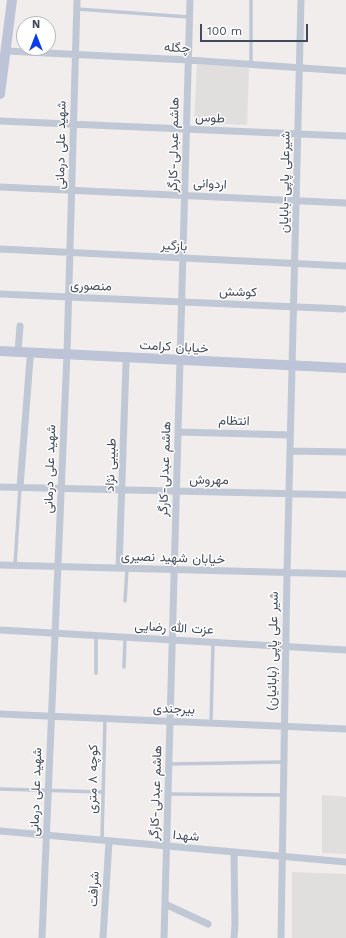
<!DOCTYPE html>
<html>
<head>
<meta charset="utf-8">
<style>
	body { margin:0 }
	#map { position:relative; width:346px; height:938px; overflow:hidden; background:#f0edec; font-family:"Work Sans",sans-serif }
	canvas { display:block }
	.north { position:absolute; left:16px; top:16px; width:40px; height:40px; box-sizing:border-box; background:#fff; border:1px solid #b4b7bd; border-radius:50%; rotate:0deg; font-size:11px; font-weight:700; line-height:16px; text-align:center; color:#434b5b }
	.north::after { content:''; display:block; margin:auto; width:14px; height:18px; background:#0a3bec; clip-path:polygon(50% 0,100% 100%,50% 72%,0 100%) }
	.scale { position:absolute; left:200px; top:24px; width:108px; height:18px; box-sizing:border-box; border:2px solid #434b5b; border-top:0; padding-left:5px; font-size:12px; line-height:14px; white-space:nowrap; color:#434b5b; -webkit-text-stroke:3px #fff; paint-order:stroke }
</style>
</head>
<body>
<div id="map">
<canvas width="346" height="938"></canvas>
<div class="north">N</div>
<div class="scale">100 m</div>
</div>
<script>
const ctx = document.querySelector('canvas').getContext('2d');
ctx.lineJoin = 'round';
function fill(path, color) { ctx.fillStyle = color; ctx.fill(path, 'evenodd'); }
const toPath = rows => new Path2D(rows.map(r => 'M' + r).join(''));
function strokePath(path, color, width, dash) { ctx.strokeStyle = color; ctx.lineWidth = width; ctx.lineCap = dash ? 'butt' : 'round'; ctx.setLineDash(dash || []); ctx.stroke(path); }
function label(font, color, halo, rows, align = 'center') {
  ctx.font = font + ' "Work Sans",Vazirmatn,sans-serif'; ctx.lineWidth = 3; ctx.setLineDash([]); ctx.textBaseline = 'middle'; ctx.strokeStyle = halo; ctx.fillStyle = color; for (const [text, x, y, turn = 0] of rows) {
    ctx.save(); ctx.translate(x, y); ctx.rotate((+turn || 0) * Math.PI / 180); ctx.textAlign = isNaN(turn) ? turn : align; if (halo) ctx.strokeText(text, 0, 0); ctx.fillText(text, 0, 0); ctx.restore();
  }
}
fill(toPath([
	[197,64,249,68,247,125,194,123],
	[322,795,346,797,346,854,322,853],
	[292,872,346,874,346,938,292,938]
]), '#e1dede');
strokePath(toPath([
	[77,9,189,17],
	[251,65,251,0],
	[15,565,20,487],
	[125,601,127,568],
	[124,667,125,638],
	[96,673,96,636],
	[211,723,213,643],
	[169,764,284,762],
	[0,789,103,792],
	[168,794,283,795],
	[102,840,105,718]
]), '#c1c8d5', 3.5);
strokePath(toPath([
	[6,51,188,60,346,71],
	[0,121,346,136],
	[0,187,346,203],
	[0,249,346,266],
	[0,294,343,309],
	[18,352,20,326],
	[178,432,290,435],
	[290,451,346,452],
	[0,487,346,495],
	[20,487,30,359],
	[0,565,346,574],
	[119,568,126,363],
	[0,630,346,650],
	[0,714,346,729],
	[0,831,346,862],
	[234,852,235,924,234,938],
	[165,904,208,924],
	[42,938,67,354,77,0],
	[103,938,109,841],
	[164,938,190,0],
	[281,938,287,573,301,0]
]), '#c1c8d5', 7);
strokePath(toPath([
	[0,94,12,0],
	[0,351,346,368]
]), '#bdc4d8', 10);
label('13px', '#434b5b', '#fff', [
	["چگله",177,48,3],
	["طوس",210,118,3],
	["شهید علی درمانی",61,145,-89],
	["هاشم عبدلی-کارگر",174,145,-89],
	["شیرعلی پاپی-بابایان",285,182,-89],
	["اردوانی",210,184,3],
	["بازگیر",174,246,3],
	["منصوری",91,286,2],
	["کوشش",238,292,2],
	["خیابان کرامت",174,347,3],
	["انتظام",234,421,2],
	["طبیبی نژاد",111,465,-88],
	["شهید علی درمانی",50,469,-88],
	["هاشم عبدلی-کارگر",165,469,-88],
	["مهروش",209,480,1],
	["خیابان شهید نصیری",173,558,2],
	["عزت الله رضایی",174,628,3],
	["شیر علی پاپی (بابائیان)",273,651,-89],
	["بیرجندی",174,709,2],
	["کوچه ۸ متری",93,779,-89],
	["شهید علی درمانی",36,792,-88],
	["هاشم عبدلی-کارگر",156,793,-88],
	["شهدا",186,836,5],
	["شرافت",94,889,-87]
]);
</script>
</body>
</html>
